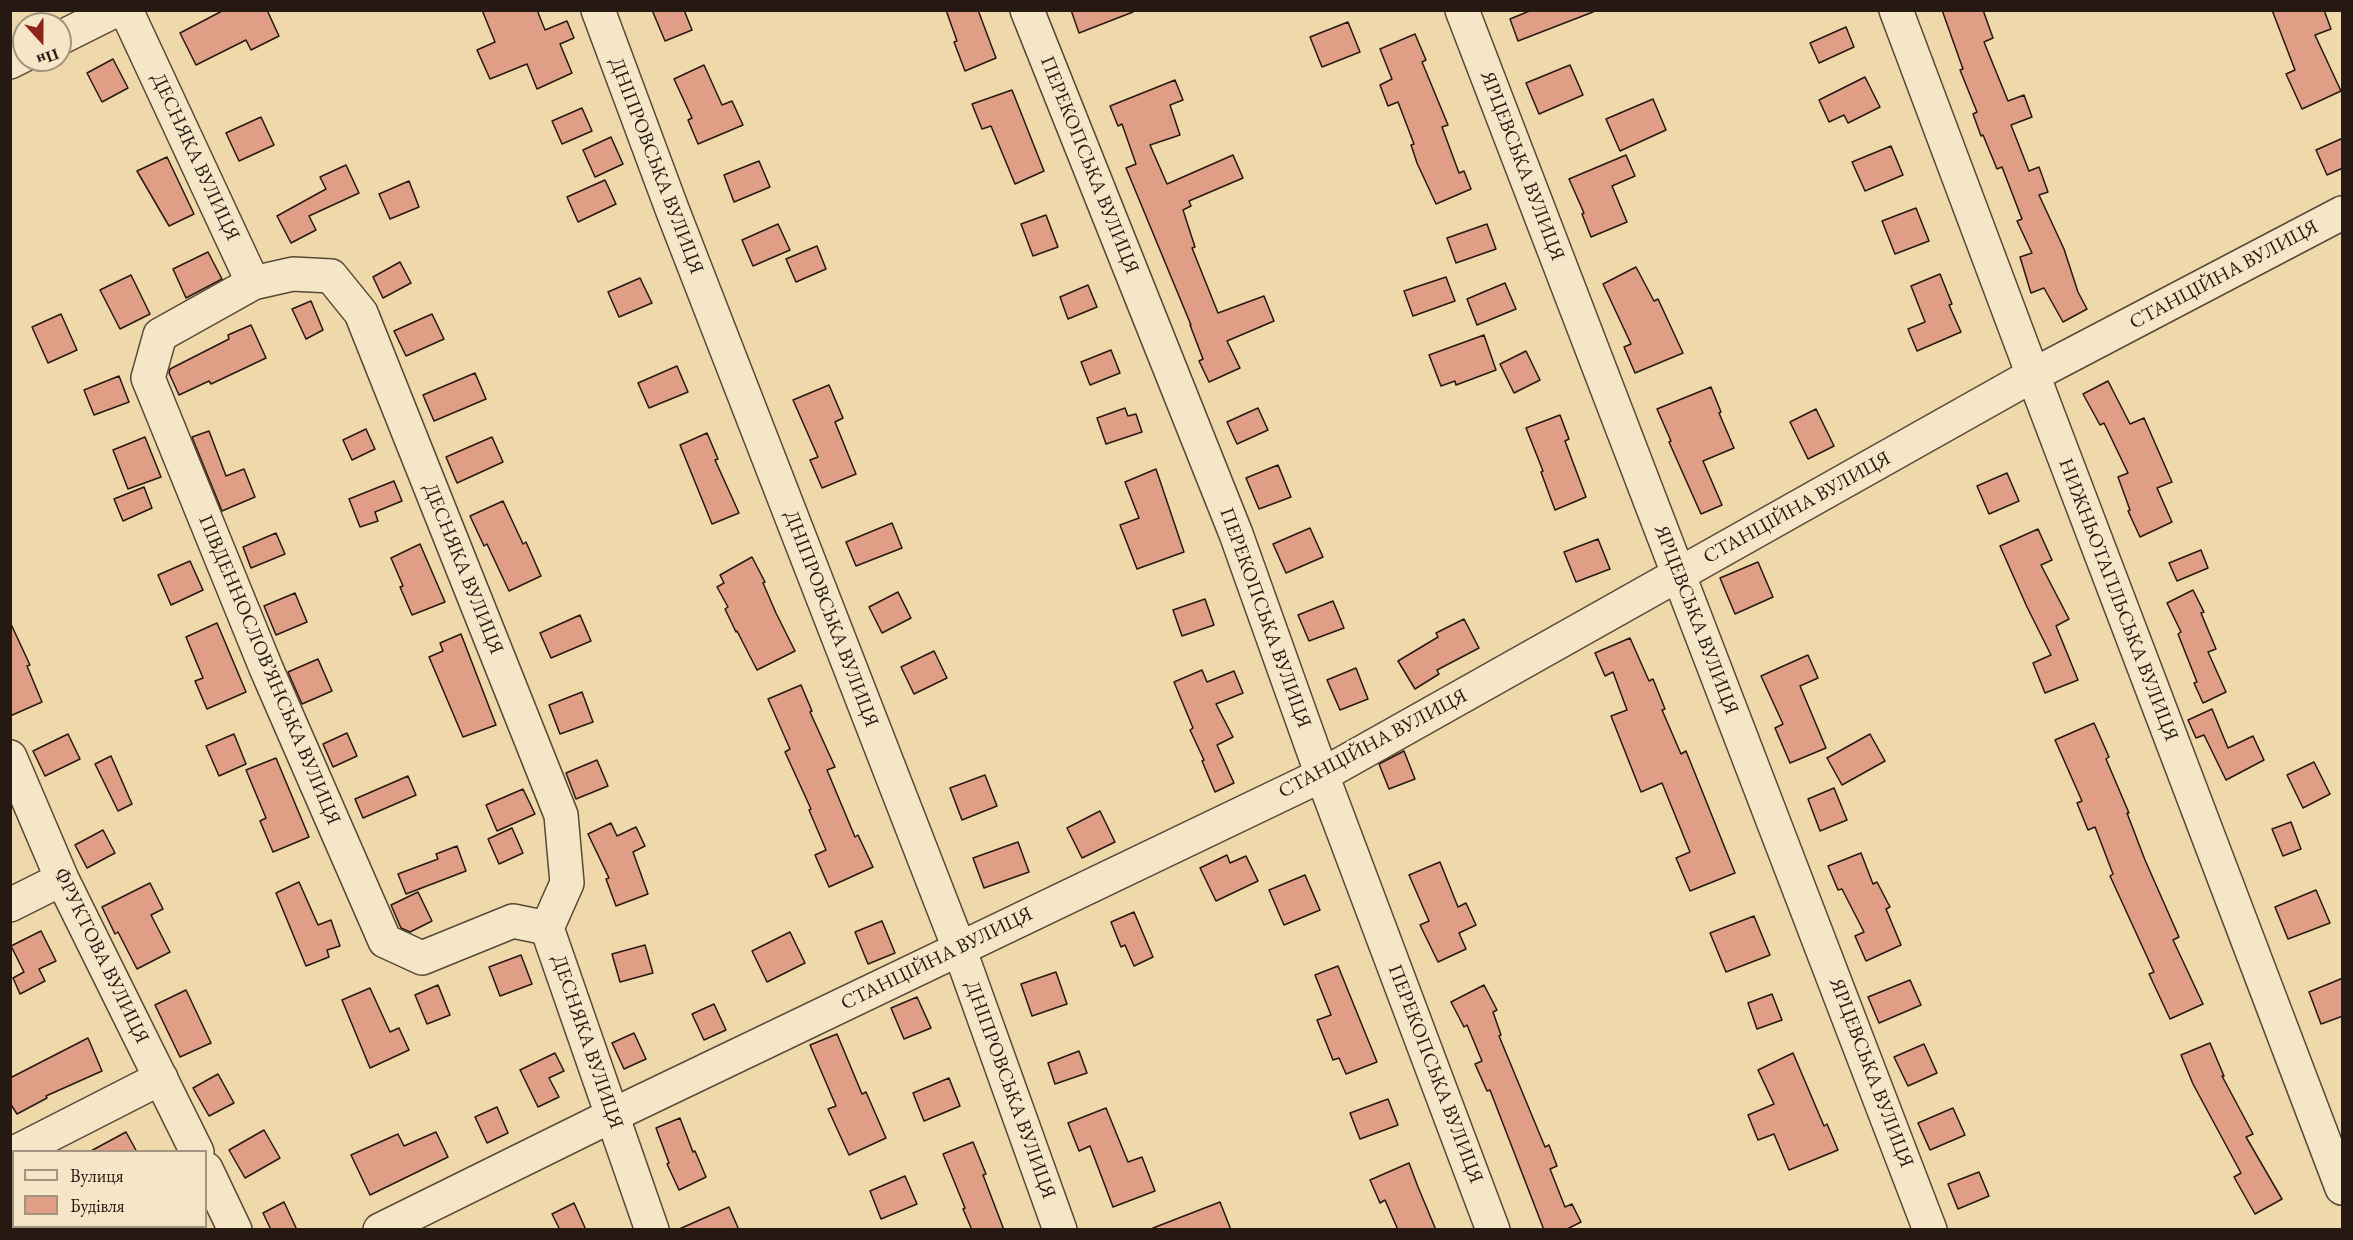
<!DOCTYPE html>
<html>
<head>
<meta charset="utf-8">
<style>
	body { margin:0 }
	#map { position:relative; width:2353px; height:1240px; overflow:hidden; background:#efd8aa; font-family:"EB Garamond",serif }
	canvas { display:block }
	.frame { position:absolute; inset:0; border:12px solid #261911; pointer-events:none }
	.legend { position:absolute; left:12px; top:1150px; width:195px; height:78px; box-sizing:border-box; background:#f5e6c8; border:2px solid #a2947f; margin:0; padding:8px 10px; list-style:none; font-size:18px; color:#261911 }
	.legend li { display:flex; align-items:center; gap:12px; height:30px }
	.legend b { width:30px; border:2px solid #a2947f }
	.north { position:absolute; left:12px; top:12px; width:60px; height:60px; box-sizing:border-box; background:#f5e6c8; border:2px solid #a2947f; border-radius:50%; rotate:159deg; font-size:16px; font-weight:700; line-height:24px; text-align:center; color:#261911 }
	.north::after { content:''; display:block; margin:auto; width:21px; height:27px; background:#8f2418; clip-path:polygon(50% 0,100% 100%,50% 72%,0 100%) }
</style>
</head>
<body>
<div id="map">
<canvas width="2353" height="1240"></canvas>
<div class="frame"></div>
<ul class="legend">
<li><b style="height:8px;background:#f5e6c8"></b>Вулиця</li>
<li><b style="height:16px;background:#df9e85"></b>Будівля</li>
</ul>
<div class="north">Пн</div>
</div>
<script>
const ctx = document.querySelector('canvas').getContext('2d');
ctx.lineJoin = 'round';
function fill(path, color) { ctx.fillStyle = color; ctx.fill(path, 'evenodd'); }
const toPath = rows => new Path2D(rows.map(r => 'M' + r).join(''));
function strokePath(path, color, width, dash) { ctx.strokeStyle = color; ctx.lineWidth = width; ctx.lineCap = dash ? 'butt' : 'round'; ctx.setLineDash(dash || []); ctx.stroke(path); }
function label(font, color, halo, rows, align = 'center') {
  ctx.font = font + ' "EB Garamond",serif'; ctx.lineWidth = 6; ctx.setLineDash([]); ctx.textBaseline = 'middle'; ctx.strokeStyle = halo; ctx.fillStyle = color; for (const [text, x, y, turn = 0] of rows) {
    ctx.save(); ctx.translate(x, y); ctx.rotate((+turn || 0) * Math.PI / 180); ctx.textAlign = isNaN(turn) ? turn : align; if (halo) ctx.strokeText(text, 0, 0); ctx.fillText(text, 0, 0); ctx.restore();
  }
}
const building = toPath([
	[224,10,267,10,279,36,251,50,246,40,196,65,180,33,224,10],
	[482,10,537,10,545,30,567,21,574,38,560,44,572,73,537,89,527,64,490,79,477,50,495,42,482,10],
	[652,10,684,10,692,30,665,41,652,10],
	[946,10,978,10,996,58,965,71,954,42,957,41,946,10],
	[1071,10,1132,10,1133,12,1079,33,1071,10],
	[1532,10,1593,10,1593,12,1518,41,1510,19,1532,10],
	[1942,10,1983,10,1993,38,1984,42,2008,101,2024,95,2032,117,2011,125,2029,171,2039,167,2048,192,2039,195,2064,249,2078,292,2087,309,2063,322,2044,288,2031,293,2020,257,2032,253,2017,221,2022,219,2002,167,1997,169,1983,135,1981,136,1973,114,1977,112,1960,70,1963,69,1942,10],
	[2272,10,2324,10,2331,29,2315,35,2341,91,2302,109,2286,74,2295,70,2272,10],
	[1348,22,1360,52,1322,67,1310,37,1348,22],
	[1846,27,1854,47,1819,63,1810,43,1846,27],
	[1415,34,1426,60,1422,62,1448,125,1442,127,1459,173,1464,171,1471,189,1436,204,1417,163,1411,145,1414,144,1398,102,1388,106,1380,85,1392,79,1380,49,1415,34],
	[113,59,128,88,102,102,87,73,113,59],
	[704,65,722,105,732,101,743,125,698,144,688,120,692,118,674,79,704,65],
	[1570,65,1583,95,1539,114,1526,83,1570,65],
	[1865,77,1880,107,1848,123,1844,115,1829,122,1819,100,1865,77],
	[1175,80,1183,100,1170,105,1180,135,1150,145,1167,184,1233,155,1243,178,1189,201,1191,206,1183,210,1195,247,1192,248,1218,313,1264,296,1274,321,1227,341,1240,368,1209,382,1199,361,1203,359,1190,325,1191,325,1126,168,1136,164,1122,124,1118,126,1110,106,1175,80],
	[1012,90,1044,171,1015,184,991,126,982,129,972,104,1012,90],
	[1653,99,1666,130,1620,151,1606,119,1653,99],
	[582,108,592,131,562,144,552,121,582,108],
	[261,117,274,145,239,161,226,133,261,117],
	[611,137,623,164,595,177,583,150,611,137],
	[2343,138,2343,168,2327,175,2316,150,2343,138],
	[1891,146,1903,175,1865,191,1852,162,1891,146],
	[1626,155,1635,176,1612,186,1627,222,1591,237,1582,214,1584,213,1569,179,1626,155],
	[167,157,194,214,169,226,137,171,167,157],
	[759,161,770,187,734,202,724,175,759,161],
	[346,165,359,193,309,216,316,230,291,243,277,216,326,189,320,177,346,165],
	[605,180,616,204,578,222,567,197,605,180],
	[409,181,419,207,390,219,379,194,409,181],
	[1916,208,1929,241,1895,254,1882,221,1916,208],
	[1046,215,1058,247,1033,256,1021,224,1046,215],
	[778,224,790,250,753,266,742,240,778,224],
	[1487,224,1496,249,1456,263,1447,238,1487,224],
	[817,246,826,269,796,282,786,259,817,246],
	[208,252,222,279,186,298,173,269,208,252],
	[400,262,411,283,383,298,373,277,400,262],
	[1636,267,1654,301,1658,299,1683,353,1635,373,1624,347,1631,344,1603,284,1636,267],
	[1940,274,1952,304,1949,305,1961,332,1917,351,1908,329,1925,322,1911,286,1940,274],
	[131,275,150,314,120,329,100,290,131,275],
	[1446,277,1455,301,1413,316,1404,291,1446,277],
	[640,278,652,303,619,317,608,292,640,278],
	[1505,283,1516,309,1477,325,1467,299,1505,283],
	[1088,285,1097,307,1068,319,1060,297,1088,285],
	[311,301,323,330,306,339,292,309,311,301],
	[61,314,77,350,48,363,32,327,61,314],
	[432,314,444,339,406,356,394,331,432,314],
	[251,325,266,358,211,384,209,381,179,395,169,373,170,369,229,339,228,335,251,325],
	[1484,335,1496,370,1456,385,1455,381,1441,386,1429,355,1484,335],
	[1111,350,1120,373,1090,385,1081,362,1111,350],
	[1526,351,1540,380,1514,393,1500,364,1526,351],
	[677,366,688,392,649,408,638,383,677,366],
	[475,373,486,399,434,421,423,395,475,373],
	[119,376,129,402,94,415,84,390,119,376],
	[2108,381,2130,424,2144,418,2172,482,2157,488,2172,522,2140,537,2128,511,2130,510,2118,477,2128,473,2104,423,2100,425,2083,394,2108,381],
	[829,385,843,418,835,422,856,474,822,488,810,460,818,457,793,400,829,385],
	[1711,387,1721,412,1719,413,1734,448,1703,461,1722,505,1701,514,1669,442,1671,441,1657,409,1711,387],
	[1125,408,1128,416,1136,414,1142,432,1106,444,1097,418,1125,408],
	[1258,408,1268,430,1237,444,1227,422,1258,408],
	[1816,409,1834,446,1808,459,1790,422,1816,409],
	[1560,415,1569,439,1565,441,1586,497,1555,510,1541,472,1543,471,1526,428,1560,415],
	[366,429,375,449,352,460,343,440,366,429],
	[209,431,226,476,244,469,255,497,222,511,192,437,209,431],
	[707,433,718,459,715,460,739,513,712,524,680,445,707,433],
	[145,437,161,477,128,489,113,450,145,437],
	[492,437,503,462,457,483,446,457,492,437],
	[1278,465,1291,497,1259,509,1246,478,1278,465],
	[1156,469,1184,552,1137,569,1120,525,1139,518,1125,482,1156,469],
	[2007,473,2019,501,1989,514,1977,486,2007,473],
	[394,481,402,501,375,512,378,521,360,527,349,499,394,481],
	[144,487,152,508,123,521,114,499,144,487],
	[503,501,523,544,526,542,541,576,509,591,487,544,484,546,470,516,503,501],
	[892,523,902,548,856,566,846,542,892,523],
	[1310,528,1323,557,1286,573,1273,544,1310,528],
	[2038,529,2052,560,2041,565,2069,619,2056,626,2078,680,2045,693,2033,663,2051,655,2027,607,2000,546,2038,529],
	[276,533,285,554,251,568,243,547,276,533],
	[1598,539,1610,569,1576,582,1564,552,1598,539],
	[420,544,445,602,412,615,400,587,403,586,391,558,420,544],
	[2201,550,2208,568,2177,581,2169,563,2201,550],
	[752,557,765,582,763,583,776,613,795,651,757,670,737,631,736,632,725,609,728,607,717,587,724,583,720,575,752,557],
	[190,561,203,590,171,605,158,575,190,561],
	[1758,562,1773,597,1735,614,1720,578,1758,562],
	[2193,590,2204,612,2201,613,2216,649,2208,652,2226,692,2203,703,2194,683,2197,682,2178,634,2181,632,2167,603,2193,590],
	[898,592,911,618,882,633,869,607,898,592],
	[295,593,307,622,276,635,264,606,295,593],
	[1205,599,1214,625,1182,636,1173,610,1205,599],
	[1333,601,1344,628,1309,641,1298,615,1333,601],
	[580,615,591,641,551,658,540,633,580,615],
	[1464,619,1479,648,1437,670,1439,674,1415,689,1398,661,1438,637,1436,633,1464,619],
	[10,622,30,665,27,666,42,702,10,716,10,622],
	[217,623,246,692,207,709,195,681,203,678,186,637,217,623],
	[461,634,496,725,463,737,429,657,443,651,440,643,461,634],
	[1630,638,1649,681,1653,679,1665,709,1662,710,1681,754,1686,751,1735,873,1690,891,1676,858,1690,852,1662,783,1641,792,1611,716,1627,710,1613,672,1605,676,1595,653,1630,638],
	[934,651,947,678,914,694,901,667,934,651],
	[1808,655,1818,678,1800,686,1826,748,1790,763,1775,728,1783,724,1761,676,1808,655],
	[318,659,332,691,302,704,288,672,318,659],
	[1356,668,1368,699,1340,710,1327,680,1356,668],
	[1202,670,1207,682,1234,671,1243,693,1216,704,1233,737,1217,745,1234,783,1215,792,1202,761,1204,760,1190,730,1193,728,1174,682,1202,670],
	[801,685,812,711,810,712,835,767,827,770,855,837,858,835,873,867,829,887,815,855,826,850,809,810,811,809,785,752,790,749,768,699,801,685],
	[582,692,593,722,560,734,549,705,582,692],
	[2212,709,2228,748,2253,736,2264,760,2226,780,2204,735,2196,738,2188,720,2212,709],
	[2094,723,2109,757,2106,759,2129,813,2127,813,2145,860,2179,937,2173,940,2203,1004,2170,1019,2149,974,2154,972,2110,876,2113,874,2095,827,2088,830,2077,803,2082,801,2055,740,2094,723],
	[347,733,357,756,333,767,323,744,347,733],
	[68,734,80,759,45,776,33,751,68,734],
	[234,734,246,764,219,776,206,746,234,734],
	[1870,734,1885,761,1842,785,1827,758,1870,734],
	[1404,751,1415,779,1389,789,1379,764,1404,751],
	[111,756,132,804,118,811,95,764,111,756],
	[276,758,309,837,273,852,260,821,266,818,246,770,276,758],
	[597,760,608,786,576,799,566,773,597,760],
	[2314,762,2330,794,2303,808,2287,775,2314,762],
	[985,775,997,806,962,820,950,788,985,775],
	[408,776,416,795,363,818,355,799,408,776],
	[1834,788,1847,820,1820,831,1808,799,1834,788],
	[523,789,535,814,497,831,486,805,523,789],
	[1100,811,1115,842,1082,858,1067,828,1100,811],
	[2291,822,2301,849,2283,856,2272,829,2291,822],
	[611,823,617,836,636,827,645,846,633,852,648,894,616,906,606,879,609,878,588,834,611,823],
	[512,828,523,853,499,864,488,839,512,828],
	[103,830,115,853,87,868,75,845,103,830],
	[1018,842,1029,872,984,888,973,858,1018,842],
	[457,846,466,871,406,894,398,874,438,859,436,854,457,846],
	[1861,853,1873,884,1877,882,1890,907,1886,909,1901,945,1866,961,1855,936,1864,932,1842,889,1838,890,1828,866,1861,853],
	[1227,855,1230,863,1246,856,1258,881,1216,901,1200,868,1227,855],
	[1440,862,1458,907,1466,903,1476,925,1459,933,1466,949,1438,962,1420,925,1429,921,1409,875,1440,862],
	[1305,875,1320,910,1284,925,1269,890,1305,875],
	[299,882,318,925,331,920,340,946,327,950,329,957,306,966,276,893,299,882],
	[150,883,163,909,151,915,170,952,137,969,118,932,115,934,102,907,150,883],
	[2316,890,2330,923,2288,939,2275,907,2316,890],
	[418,892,432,921,410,932,401,928,391,905,418,892],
	[1134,912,1153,957,1134,966,1125,945,1121,947,1111,922,1134,912],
	[1754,916,1770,955,1726,972,1710,933,1754,916],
	[882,921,895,953,868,964,855,932,882,921],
	[41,931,56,961,39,969,45,981,20,994,13,978,24,972,11,946,41,931],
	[790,932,805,963,767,982,752,951,790,932],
	[645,945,653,973,620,982,612,954,645,945],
	[521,955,532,984,500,996,489,967,521,955],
	[1338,966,1377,1062,1346,1074,1339,1058,1333,1060,1317,1020,1331,1015,1315,975,1338,966],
	[1056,972,1067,1004,1032,1016,1021,984,1056,972],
	[2343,978,2343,1016,2321,1024,2309,992,2343,978],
	[1910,980,1921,1005,1879,1023,1868,997,1910,980],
	[438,985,450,1015,427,1024,415,995,438,985],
	[1484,985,1497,1010,1493,1012,1501,1035,1499,1036,1545,1147,1549,1145,1557,1166,1550,1169,1565,1207,1572,1204,1581,1222,1565,1230,1544,1230,1490,1090,1487,1091,1475,1064,1482,1061,1467,1025,1464,1027,1451,1002,1484,985],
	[370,988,390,1032,399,1028,409,1050,370,1068,342,1000,370,988],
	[186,990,211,1043,180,1057,155,1005,186,990],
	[1772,994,1782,1020,1757,1029,1748,1003,1772,994],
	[917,997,931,1028,904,1039,891,1008,917,997],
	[714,1004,726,1030,704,1040,692,1014,714,1004],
	[634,1033,646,1059,624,1069,612,1043,634,1033],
	[837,1034,862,1094,866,1092,886,1138,849,1155,828,1109,836,1106,810,1045,837,1034],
	[88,1038,102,1071,46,1096,47,1098,17,1114,10,1103,10,1078,88,1038],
	[2210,1043,2224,1076,2222,1076,2253,1134,2246,1137,2282,1199,2255,1214,2234,1177,2241,1173,2193,1084,2181,1055,2210,1043],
	[1924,1044,1937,1073,1908,1086,1894,1057,1924,1044],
	[1079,1051,1087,1073,1055,1084,1048,1063,1079,1051],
	[555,1053,564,1071,549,1078,559,1097,538,1107,520,1070,555,1053],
	[1793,1053,1824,1126,1827,1124,1838,1150,1789,1170,1774,1134,1758,1140,1748,1115,1774,1104,1758,1070,1793,1053],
	[218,1074,234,1103,209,1116,193,1088,218,1074],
	[949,1078,960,1106,924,1121,913,1093,949,1078],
	[1388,1099,1398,1125,1360,1139,1350,1113,1388,1099],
	[497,1107,508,1133,487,1143,475,1117,497,1107],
	[1106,1108,1128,1162,1142,1157,1155,1191,1113,1207,1090,1146,1079,1151,1068,1123,1106,1108],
	[1953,1108,1965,1135,1930,1150,1918,1123,1953,1108],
	[680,1118,693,1152,695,1151,706,1177,679,1190,667,1164,669,1163,656,1128,680,1118],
	[264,1130,280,1158,245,1178,229,1150,264,1130],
	[126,1132,137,1152,89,1152,126,1132],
	[436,1132,448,1157,370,1195,351,1155,398,1134,404,1146,436,1132],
	[973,1142,986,1174,983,1175,1004,1230,972,1230,963,1209,965,1208,943,1154,973,1142],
	[1409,1163,1418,1187,1436,1230,1398,1230,1385,1200,1380,1203,1370,1180,1409,1163],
	[1979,1172,1989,1196,1958,1209,1948,1184,1979,1172],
	[905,1176,917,1204,881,1219,870,1191,905,1176],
	[284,1202,297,1230,271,1230,263,1213,284,1202],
	[1220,1202,1231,1230,1154,1230,1153,1228,1220,1202],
	[574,1203,586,1230,560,1230,552,1214,574,1203],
	[729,1207,739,1230,677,1230,729,1207]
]);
fill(building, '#df9e85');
strokePath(building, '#261911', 1.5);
const minor = toPath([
	[126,10,253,283,293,274,331,276,361,313,561,815,567,883,547,928,652,1230],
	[598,10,672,209,959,948,1060,1230],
	[1027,10,1236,534,1322,775,1493,1230],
	[1462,10,1930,1230],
	[1896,10,2033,375,2342,1188],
	[60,38,116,10],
	[10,62,24,55],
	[253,283,160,335,148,378,266,668,385,941,422,958,513,921,547,928],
	[10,757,62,879,197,1152],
	[10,905,62,879],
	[16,1152,161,1078],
	[206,1169,235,1230],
	[380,1230,613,1115,1322,775,2033,375,2342,213]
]);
strokePath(minor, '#584937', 36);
strokePath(minor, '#f5e6c8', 33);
label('20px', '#261911', '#f5e6c8', [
	["ДЕСНЯКА ВУЛИЦЯ",195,157,65],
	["ПЕРЕКОПСЬКА ВУЛИЦЯ",1089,165,68],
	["ДНІПРОВСЬКА ВУЛИЦЯ",656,166,69],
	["ЯРЦЕВСЬКА ВУЛИЦЯ",1522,166,69],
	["СТАНЦІЙНА ВУЛИЦЯ",2224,275,-28],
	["СТАНЦІЙНА ВУЛИЦЯ",1797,508,-29],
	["ДЕСНЯКА ВУЛИЦЯ",463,569,68],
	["НИЖНЬОТАГІЛЬСЬКА ВУЛИЦЯ",2118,600,69],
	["ПЕРЕКОПСЬКА ВУЛИЦЯ",1265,618,70],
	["ДНІПРОВСЬКА ВУЛИЦЯ",831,619,69],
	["ЯРЦЕВСЬКА ВУЛИЦЯ",1696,620,69],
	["ПІВДЕННОСЛОВ’ЯНСЬКА ВУЛИЦЯ",269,670,67],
	["СТАНЦІЙНА ВУЛИЦЯ",1373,744,-28],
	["ФРУКТОВА ВУЛИЦЯ",101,956,64],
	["СТАНЦІЙНА ВУЛИЦЯ",937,959,-26],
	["ДЕСНЯКА ВУЛИЦЯ",587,1042,71],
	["ЯРЦЕВСЬКА ВУЛИЦЯ",1871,1073,69],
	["ПЕРЕКОПСЬКА ВУЛИЦЯ",1435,1074,69],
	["ДНІПРОВСЬКА ВУЛИЦЯ",1010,1090,70]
]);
</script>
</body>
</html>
